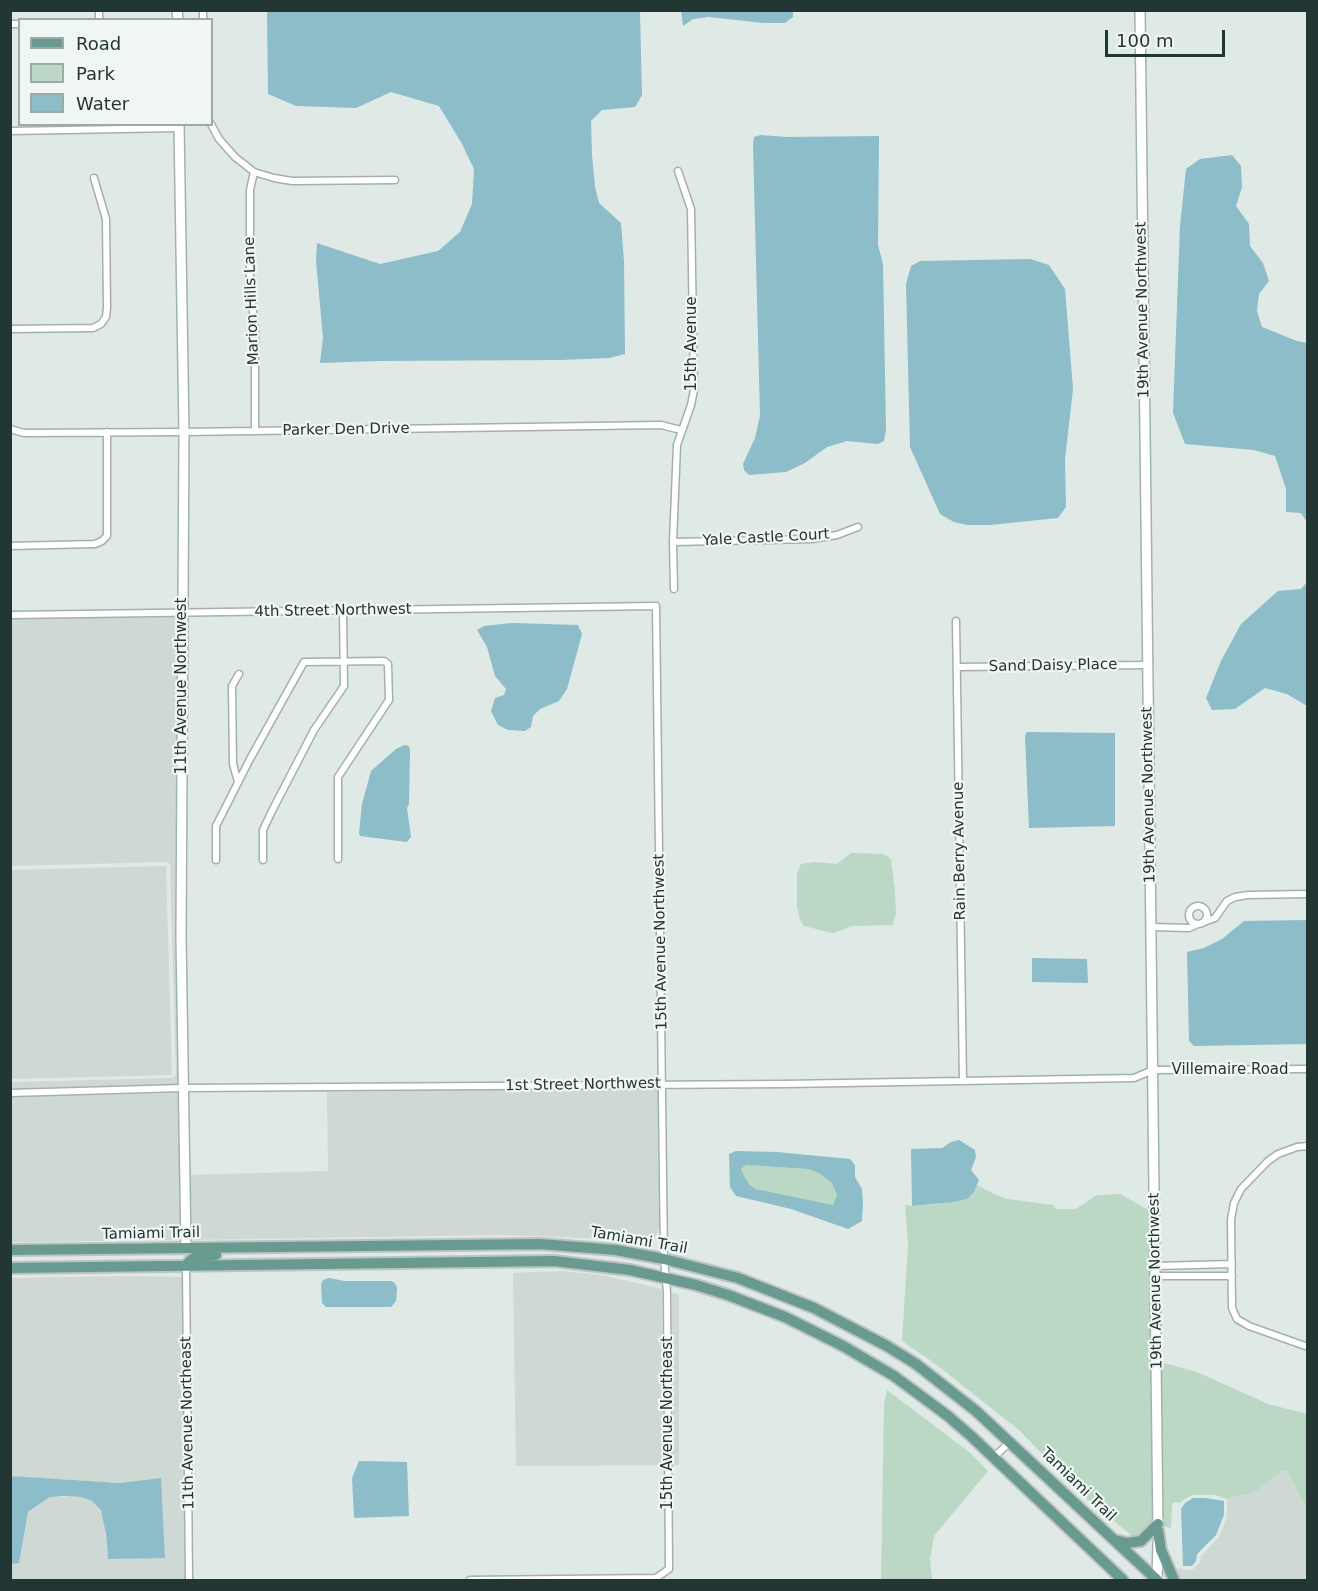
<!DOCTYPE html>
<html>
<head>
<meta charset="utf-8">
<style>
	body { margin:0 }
	#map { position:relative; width:1318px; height:1591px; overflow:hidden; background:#dfe9e5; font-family:"DejaVu Sans",sans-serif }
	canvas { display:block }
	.frame { position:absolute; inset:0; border:12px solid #223733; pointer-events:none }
	.legend { position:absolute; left:18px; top:18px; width:195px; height:108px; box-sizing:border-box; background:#eff6f3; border:2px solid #9daaa6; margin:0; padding:8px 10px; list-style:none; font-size:18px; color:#223733 }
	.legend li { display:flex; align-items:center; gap:12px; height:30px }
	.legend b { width:30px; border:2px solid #9daaa6 }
	.scale { position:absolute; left:1105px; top:30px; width:120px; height:27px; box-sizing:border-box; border:3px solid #223733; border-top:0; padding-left:8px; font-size:18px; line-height:21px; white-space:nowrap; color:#223733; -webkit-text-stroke:4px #eff6f3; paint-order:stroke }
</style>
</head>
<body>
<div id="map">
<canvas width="1318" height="1591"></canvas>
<div class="frame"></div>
<ul class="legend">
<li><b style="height:8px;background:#689a90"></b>Road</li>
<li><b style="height:16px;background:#bad8c4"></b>Park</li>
<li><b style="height:16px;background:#8cbdc9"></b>Water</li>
</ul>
<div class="scale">100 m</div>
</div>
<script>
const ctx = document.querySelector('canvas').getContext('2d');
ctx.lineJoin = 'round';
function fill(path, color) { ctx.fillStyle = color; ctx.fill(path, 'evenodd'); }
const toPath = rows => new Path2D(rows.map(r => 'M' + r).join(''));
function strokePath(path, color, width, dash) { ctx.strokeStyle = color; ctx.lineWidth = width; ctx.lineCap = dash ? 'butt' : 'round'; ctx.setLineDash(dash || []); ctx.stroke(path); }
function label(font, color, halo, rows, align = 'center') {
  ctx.font = font + ' "DejaVu Sans",sans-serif'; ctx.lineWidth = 4.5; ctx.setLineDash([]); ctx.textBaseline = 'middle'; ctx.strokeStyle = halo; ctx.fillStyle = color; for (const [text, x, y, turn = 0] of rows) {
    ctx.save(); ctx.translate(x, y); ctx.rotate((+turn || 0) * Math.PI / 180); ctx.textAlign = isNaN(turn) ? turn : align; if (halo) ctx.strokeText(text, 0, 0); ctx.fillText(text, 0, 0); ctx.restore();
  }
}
fill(toPath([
	[177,617,178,1084,11,1089,11,1082,172,1078,176,1075,170,864,166,862,11,866,11,619],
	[166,866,172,1075,11,1079,11,870],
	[577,1089,658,1090,659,1227,656,1237,643,1240,499,1235,190,1240,189,1175,328,1171,327,1092],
	[178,1093,181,1240,11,1242,11,1097],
	[560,1271,601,1275,662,1289,663,1465,516,1466,513,1273],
	[132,1276,182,1277,185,1580,11,1580,10,1564,19,1563,28,1513,50,1497,81,1497,92,1501,101,1510,104,1522,108,1559,165,1557,161,1478,120,1483,11,1476,11,1278],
	[672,1293,679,1295,679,1465,673,1465],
	[1282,1471,1287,1471,1307,1509,1307,1580,1181,1580,1176,1572,1179,1568,1183,1570,1194,1569,1200,1562,1201,1556,1219,1537,1227,1517,1227,1499,1247,1494,1266,1483]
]), '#ced8d4');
fill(toPath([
	[851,853,883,854,891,859,895,890,896,915,892,925,852,926,833,933,804,926,800,920,797,907,797,874,801,864,814,862,837,864],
	[746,1165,808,1169,819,1173,832,1183,837,1195,833,1205,756,1189,750,1185,745,1178,741,1169],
	[977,1185,996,1195,1007,1199,1053,1205,1056,1209,1076,1209,1097,1195,1120,1194,1150,1211,1153,1523,1140,1537,1131,1535,1078,1491,1019,1430,933,1362,902,1341,908,1244,905,1205,912,1206,938,1204,967,1199,974,1192],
	[1161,1362,1197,1372,1268,1404,1307,1414,1307,1509,1287,1471,1282,1471,1257,1490,1247,1494,1227,1499,1215,1495,1192,1495,1183,1500,1180,1503,1175,1502,1172,1504,1171,1528,1162,1526,1164,1523,1162,1522],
	[887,1390,969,1452,988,1471,934,1536,930,1559,932,1580,881,1580,884,1404]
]), '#bad8c4');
fill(toPath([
	[267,11,640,11,642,95,635,107,602,110,591,121,592,155,595,187,599,203,621,223,624,261,625,354,609,358,561,360,376,361,320,363,323,338,316,261,317,243,380,264,438,251,460,232,472,204,474,169,462,144,439,106,391,92,356,108,296,106,268,94],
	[681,11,681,10,793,11,793,17,785,23,763,23,709,17,693,19,683,26],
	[761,135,786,137,879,136,878,245,883,264,886,430,884,441,878,444,847,441,827,447,805,463,786,472,749,475,744,470,743,464,755,438,760,416,753,145,754,137],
	[1232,155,1241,166,1242,187,1236,206,1249,224,1250,246,1263,263,1269,281,1259,294,1257,311,1262,327,1297,341,1307,343,1307,522,1301,513,1286,512,1286,489,1275,456,1254,450,1185,444,1173,413,1180,226,1186,169,1200,159],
	[1030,259,1049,265,1065,289,1073,389,1065,459,1066,507,1058,518,990,525,967,525,954,522,940,514,910,447,906,284,911,266,920,261],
	[1307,582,1307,706,1287,694,1265,688,1235,709,1212,710,1206,698,1221,661,1241,624,1278,591,1301,589],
	[512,623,578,625,582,634,567,689,559,701,540,709,533,716,531,727,525,731,508,730,498,725,491,711,495,698,504,695,506,689,495,676,487,647,477,630,484,626],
	[1027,732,1115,733,1115,826,1029,828,1025,736],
	[405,745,409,746,410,750,409,804,407,808,411,837,407,842,360,836,359,833,362,804,371,771,396,749],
	[1307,920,1307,1044,1194,1046,1189,1041,1187,952,1204,948,1222,939,1244,921],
	[1032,958,1087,959,1088,983,1032,982],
	[959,1140,975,1150,976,1157,971,1170,979,1180,974,1192,967,1199,954,1202,912,1206,911,1149,942,1148,951,1142],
	[736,1151,777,1152,850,1159,855,1165,855,1177,862,1189,863,1204,862,1221,848,1229,791,1209,736,1196,730,1187,729,1154],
	[746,1165,808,1169,819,1173,832,1183,837,1195,833,1205,756,1189,750,1185,745,1178,741,1169],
	[329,1278,344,1281,391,1281,395,1283,397,1288,396,1301,391,1307,326,1307,322,1303,321,1284,323,1280],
	[359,1461,407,1462,409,1516,354,1518,352,1478],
	[10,1476,120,1483,161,1478,165,1558,108,1559,106,1534,101,1510,92,1501,81,1497,64,1496,50,1497,28,1512,19,1563,11,1564],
	[1193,1498,1205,1498,1224,1501,1224,1515,1216,1535,1197,1554,1196,1561,1192,1566,1183,1566,1181,1509,1185,1503]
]), '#8cbdc9');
const street = toPath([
	[99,10,99,20],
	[203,10,203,20],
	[10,24,20,24],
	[211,124,219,139,235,157,254,172,274,178,292,181,395,180],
	[10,131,179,128],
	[254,172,250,190,250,282,255,331,255,431],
	[10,329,93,328,101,324,106,317,107,308,106,219,94,178],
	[10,429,24,433,184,432,661,425,681,430],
	[673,542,812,539,837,535,858,527],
	[10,546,95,544,102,541,107,536,107,432],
	[674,589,673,542,677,445,691,405,694,390,691,209,678,171],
	[10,615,656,606,664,1259,667,1292,669,1569,656,1578,470,1580],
	[956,621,963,1081],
	[957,667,1148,665],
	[238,782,233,764,232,686,239,674],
	[216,860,216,826,250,759,304,662,384,661,388,664,389,700,338,777,338,859],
	[263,860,263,830,272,811,314,730,344,686,343,611],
	'1189 915a9 9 0 1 1 18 0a9 9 0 1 1-18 0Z',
	[1204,922,1215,918,1227,901,1235,897,1248,895,1308,894],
	[1151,927,1189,928,1198,924],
	[10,1093,183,1088,786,1084,1134,1078,1153,1070,1308,1069],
	[1308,1146,1297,1147,1278,1154,1268,1161,1241,1189,1234,1203,1231,1219,1232,1308,1237,1319,1249,1326,1308,1347],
	[186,1265,189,1580],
	[1156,1266,1232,1264],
	[1156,1276,1232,1276],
	[994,1457,1010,1442]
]);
const secondary = toPath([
	[177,10,178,20],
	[1140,10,1158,1529],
	[179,124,184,432,181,937,186,1248],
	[1157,1580,1158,1543]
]);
const primary = toPath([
	[10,1250,540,1244,616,1250,664,1259,738,1278,814,1308,887,1346,916,1364,976,1411,1157,1580],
	[186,1265,191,1260,197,1256,216,1255],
	[10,1268,554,1261,630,1270,696,1285,728,1295,785,1317,843,1346,894,1376,948,1416,971,1436,1123,1580],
	[1158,1530,1161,1550,1174,1580],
	[1115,1540,1127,1543,1141,1541,1158,1524]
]);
strokePath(street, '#a3b0ac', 9);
strokePath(secondary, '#a0b3ad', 12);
strokePath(primary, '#bdc3c2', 14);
strokePath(street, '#fff', 6);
strokePath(secondary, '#fff', 9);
strokePath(primary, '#689a90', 10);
label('15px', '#223733', '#eff6f3', [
	["Marion Hills Lane",252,301,-92],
	["19th Avenue Northwest",1143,310,-91],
	["15th Avenue",692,344,-90],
	["Parker Den Drive",346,430,-1],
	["Yale Castle Court",766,538,-3],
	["4th Street Northwest",333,611,-1],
	["Sand Daisy Place",1053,666,-1],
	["11th Avenue Northwest",182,686,-90],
	["19th Avenue Northwest",1149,795,-91],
	["Rain Berry Avenue",960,851,-91],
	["15th Avenue Northwest",661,942,-91],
	["Villemaire Road",1230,1070],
	["1st Street Northwest",583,1085,-1],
	["Tamiami Trail",151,1234,-1],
	["Tamiami Trail",639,1241,10],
	["19th Avenue Northwest",1156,1281,-91],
	["11th Avenue Northeast",188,1423,-91],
	["15th Avenue Northeast",668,1423,-90],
	["Tamiami Trail",1078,1485,44]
]);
</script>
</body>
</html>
